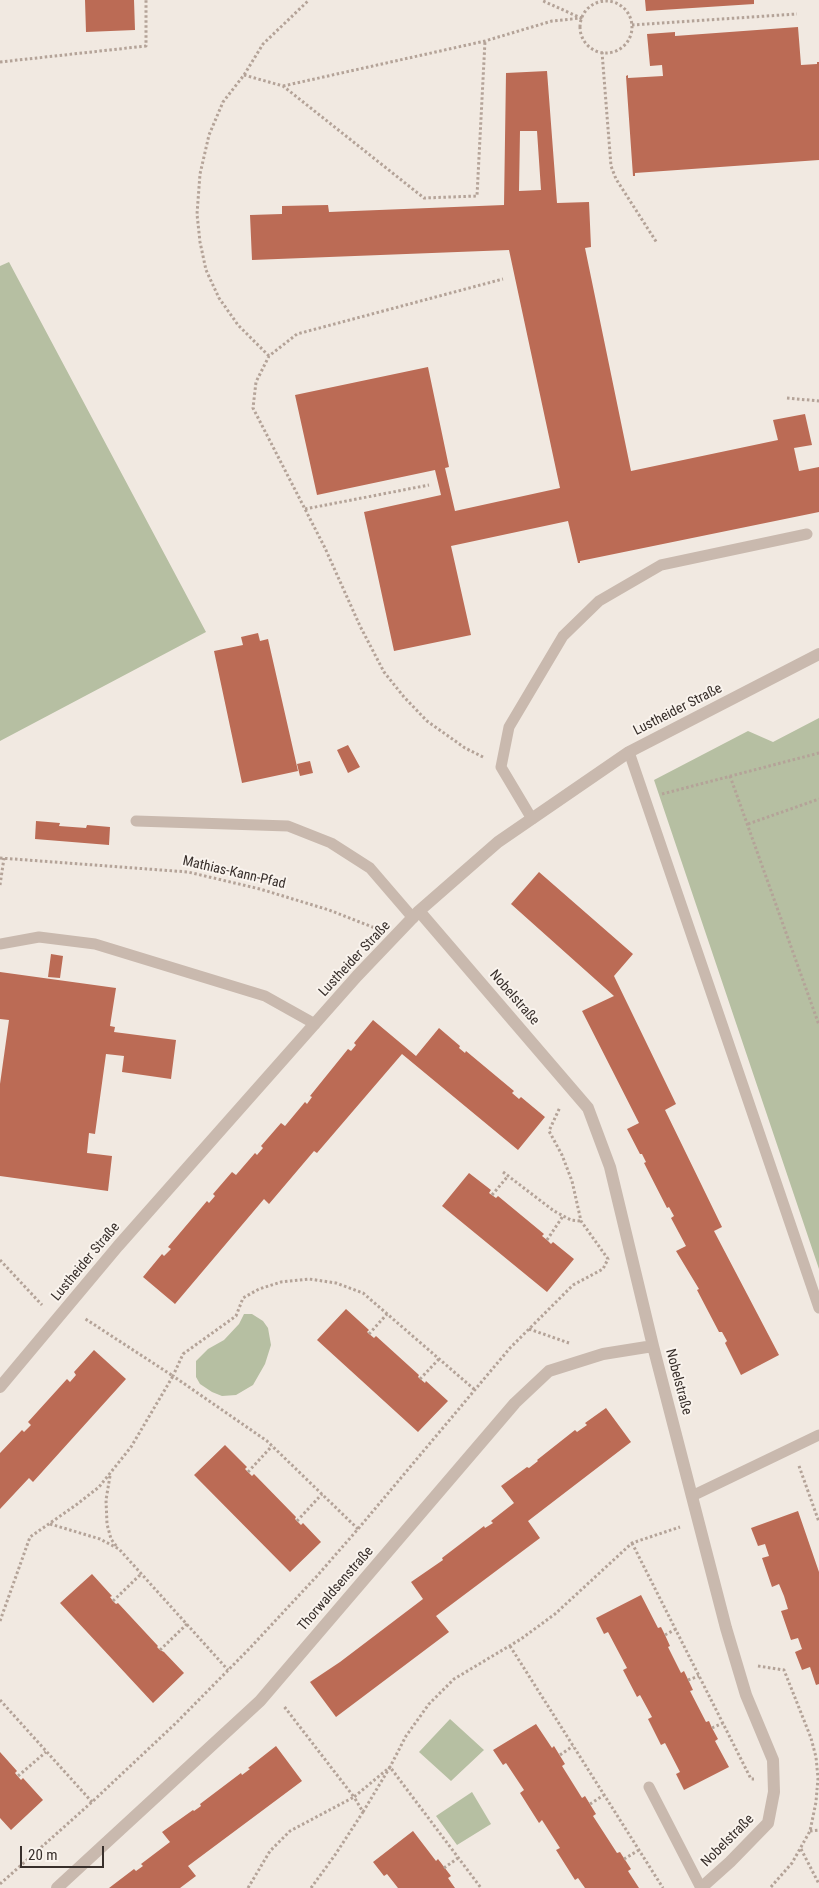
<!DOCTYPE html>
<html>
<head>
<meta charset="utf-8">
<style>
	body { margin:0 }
	#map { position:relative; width:819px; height:1888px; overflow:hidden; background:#f1e9e1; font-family:"Roboto Condensed",sans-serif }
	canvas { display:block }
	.scale { position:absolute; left:20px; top:1846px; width:84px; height:22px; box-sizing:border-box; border:2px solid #382f2b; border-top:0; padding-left:6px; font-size:15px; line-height:18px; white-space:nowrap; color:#382f2b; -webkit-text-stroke:4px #f9f3ed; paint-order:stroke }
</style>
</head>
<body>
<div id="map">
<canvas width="819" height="1888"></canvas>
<div class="scale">20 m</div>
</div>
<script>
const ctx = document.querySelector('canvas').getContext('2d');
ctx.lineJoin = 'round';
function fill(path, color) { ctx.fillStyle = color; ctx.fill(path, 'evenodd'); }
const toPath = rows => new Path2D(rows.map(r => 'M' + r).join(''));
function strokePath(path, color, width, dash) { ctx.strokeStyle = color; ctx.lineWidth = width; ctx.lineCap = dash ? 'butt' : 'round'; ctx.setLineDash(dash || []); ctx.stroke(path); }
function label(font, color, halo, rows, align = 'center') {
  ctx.font = font + ' "Roboto Condensed",sans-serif'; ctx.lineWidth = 4; ctx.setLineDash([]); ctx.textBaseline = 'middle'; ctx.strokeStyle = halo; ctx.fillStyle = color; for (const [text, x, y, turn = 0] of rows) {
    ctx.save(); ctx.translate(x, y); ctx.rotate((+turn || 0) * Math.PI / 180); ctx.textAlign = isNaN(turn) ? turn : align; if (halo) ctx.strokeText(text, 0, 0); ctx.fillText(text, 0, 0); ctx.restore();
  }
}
fill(toPath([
	[9,262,206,632,0,741,0,266],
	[819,718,819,1269,654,780,748,731,773,742],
	[244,1314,252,1314,263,1321,268,1328,271,1345,265,1364,253,1385,236,1395,222,1396,212,1392,200,1384,196,1377,196,1361,208,1349,224,1340,239,1324],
	[450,1719,484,1750,451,1781,419,1752],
	[472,1792,491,1824,457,1845,436,1816]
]), '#b6bfa2');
fill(toPath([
	[85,0,134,0,135,30,86,32],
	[645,0,754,0,754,4,646,11],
	[798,27,801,65,817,64,817,62,819,62,819,160,635,173,635,176,633,176,626,76,628,75,628,78,663,76,662,65,650,66,647,34,675,32,675,36],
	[547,71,557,203,589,202,591,247,585,248,631,471,778,440,773,420,805,414,812,445,794,448,799,471,819,467,819,512,580,561,580,563,578,563,568,521,451,546,471,635,394,651,364,512,441,495,435,470,317,495,295,395,428,367,449,467,445,468,455,511,560,488,509,250,252,260,250,215,282,214,282,206,328,205,329,212,504,205,506,73],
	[520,131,537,131,541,190,519,191],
	[258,633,260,641,268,639,298,771,242,783,214,651,243,645,241,637],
	[348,745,360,767,348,773,337,750],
	[310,761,313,773,300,776,297,764],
	[36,821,60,823,59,826,86,828,87,825,110,827,109,845,35,839],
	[539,872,633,954,614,976,676,1104,665,1110,722,1227,714,1231,779,1355,741,1375,725,1343,727,1341,722,1332,719,1332,697,1290,699,1289,676,1251,686,1246,671,1218,674,1216,669,1207,667,1208,644,1163,646,1162,642,1154,640,1154,627,1129,639,1123,582,1011,614,996,511,904],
	[51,954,63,956,60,978,48,977],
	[0,972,116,988,110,1026,115,1027,114,1032,176,1040,171,1079,122,1072,124,1056,106,1054,95,1134,89,1133,87,1153,112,1156,108,1191,0,1176,0,1084,9,1020,0,1019],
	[373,1020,416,1056,439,1028,460,1046,459,1048,465,1053,466,1051,514,1091,512,1093,519,1099,521,1097,545,1117,518,1150,402,1054,317,1153,314,1151,269,1204,264,1199,175,1304,143,1277,162,1254,164,1256,171,1249,168,1247,207,1201,209,1203,215,1196,213,1194,232,1172,236,1175,255,1153,257,1155,263,1148,261,1146,281,1123,285,1126,305,1102,307,1104,312,1097,310,1096,348,1049,351,1051,356,1045,354,1043],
	[469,1173,491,1190,489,1193,496,1198,498,1196,544,1234,542,1236,547,1240,551,1244,553,1242,574,1259,547,1292,442,1206],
	[346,1309,369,1330,367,1332,374,1338,376,1336,419,1375,418,1377,425,1383,426,1381,448,1401,418,1432,317,1340],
	[94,1350,126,1379,33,1482,29,1478,0,1509,0,1453,22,1430,24,1432,31,1425,28,1422,67,1379,70,1382,76,1375,74,1372],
	[606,1408,631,1442,528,1521,540,1538,436,1616,449,1632,336,1717,310,1682,340,1662,423,1599,411,1582,443,1560,442,1558,484,1526,485,1528,493,1523,491,1521,514,1503,501,1486,527,1467,529,1468,538,1461,537,1460,575,1430,577,1432,587,1425,585,1423],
	[225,1445,247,1467,245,1469,252,1476,254,1474,296,1517,295,1519,301,1525,303,1523,321,1542,290,1572,194,1475],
	[798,1511,819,1572,819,1684,816,1685,810,1667,802,1670,795,1652,802,1649,798,1638,791,1640,781,1611,788,1609,784,1596,779,1584,772,1587,762,1558,769,1556,765,1544,758,1546,751,1528],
	[92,1574,112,1596,110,1597,113,1601,116,1604,118,1603,158,1646,157,1647,160,1650,164,1652,184,1673,153,1703,60,1603],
	[641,1595,658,1628,661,1627,665,1635,670,1646,668,1647,681,1673,684,1671,693,1690,690,1691,706,1722,709,1721,712,1728,718,1739,715,1741,729,1767,684,1790,676,1774,680,1772,665,1743,661,1745,648,1719,652,1717,640,1695,637,1697,623,1670,627,1668,608,1632,604,1634,596,1618],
	[536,1724,552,1748,554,1746,565,1764,562,1766,582,1798,585,1796,596,1814,593,1816,617,1853,620,1852,631,1869,628,1871,639,1888,585,1888,578,1878,575,1880,556,1850,560,1848,542,1820,539,1823,520,1793,524,1790,506,1763,503,1765,493,1750],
	[276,1746,302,1781,188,1866,196,1876,180,1888,109,1888,134,1869,136,1871,143,1866,141,1864,170,1842,162,1832,193,1810,194,1811,201,1806,200,1804,241,1773,242,1775,250,1769,248,1768],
	[0,1752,17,1771,15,1773,21,1780,23,1778,43,1800,11,1830,0,1818],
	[413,1831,436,1861,438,1859,451,1876,448,1878,455,1888,398,1888,387,1874,384,1876,373,1862]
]), '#bb6b55');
strokePath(toPath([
	'580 27a26 26 0 1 1 52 0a26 26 0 1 1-52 0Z',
	[632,25,797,14],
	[602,52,611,166,616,179,657,243],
	[0,62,146,46,146,0],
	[244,75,283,86,424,198,477,196,485,41],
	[283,86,485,41,552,21,581,18,541,0],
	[269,356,238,325,219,298,206,270,200,242,197,214,200,174,209,135,223,102,244,75,263,44,309,0],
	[787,398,819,401],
	[305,509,429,485],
	[483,757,465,748,427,721,404,697,384,672,360,626,325,548,253,408,256,382,269,356,297,334,503,279],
	[730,776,819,1025],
	[662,794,819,753],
	[748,824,819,799],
	[0,858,188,872,260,889,329,910,375,928],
	[0,885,4,858],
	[503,1172,554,1211,571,1220,581,1221],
	[492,1195,508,1176],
	[547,1240,563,1216],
	[0,1260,42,1305],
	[529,1329,569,1343],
	[369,1334,387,1314],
	[420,1379,439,1359],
	[799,1466,819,1522],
	[248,1472,272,1446],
	[110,1476,106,1500,107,1524,111,1539,117,1547],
	[297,1521,322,1494],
	[50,1524,100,1539,119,1549,228,1670],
	[358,1529,267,1441,173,1376,183,1354,236,1316,243,1298,259,1289,281,1282,309,1279,336,1283,363,1293,475,1390],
	[632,1543,751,1779,754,1779],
	[113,1601,141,1574],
	[0,1621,30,1537,76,1505,99,1487,131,1447,173,1376,84,1318],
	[665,1635,676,1629],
	[510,1646,663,1888],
	[160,1650,187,1624],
	[758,1666,784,1670,811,1738,816,1757,818,1778,816,1802,810,1831,792,1863,770,1888],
	[688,1680,699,1676],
	[0,1700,92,1802],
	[712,1728,723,1723],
	[560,1755,573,1746],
	[18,1776,46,1752],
	[590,1804,604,1795],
	[363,1812,390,1767,481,1888],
	[810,1831,819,1830],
	[801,1849,819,1884],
	[624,1859,639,1850],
	[444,1868,458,1858],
	[0,1884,92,1802,176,1723,249,1649,317,1576,358,1529,510,1348,573,1285,603,1269,608,1259,581,1221,572,1181,562,1155,549,1131,560,1107],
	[248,1888,270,1851,290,1831,354,1797,283,1705],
	[311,1888,335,1855,363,1812,354,1797,390,1767,406,1736,429,1704,454,1679,521,1639,555,1614,632,1543,680,1527]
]), '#b4a398', 3, [2.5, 2.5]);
strokePath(toPath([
	[629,752,819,1308],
	[532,819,501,767,509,727,563,636,599,601,661,565,807,534],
	[136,821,288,826,331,843,370,868,413,918],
	[0,944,39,937,95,944,265,996,315,1024],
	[692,1496,819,1435],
	[649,1787,701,1888]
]), '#c9b9ae', 11);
strokePath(toPath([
	[419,911,588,1108,610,1167,653,1346,726,1628,746,1695,773,1760,774,1792,768,1823,730,1862,701,1888],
	[0,1387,118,1246,357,976,419,911,498,842,629,752,819,654],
	[57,1888,260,1701,515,1403,549,1371,603,1354,653,1346]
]), '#c9b9ae', 12);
label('14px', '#382f2b', '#f9f3ed', [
	["Lustheider Straße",678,710,-27],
	["Mathias-Kann-Pfad",234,873,13],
	["Lustheider Straße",355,959,-47],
	["Nobelstraße",514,998,49],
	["Lustheider Straße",86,1262,-50],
	["Nobelstraße",678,1382,75],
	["Thorwaldsenstraße",336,1589,-49],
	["Nobelstraße",728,1841,-45]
]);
</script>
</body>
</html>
